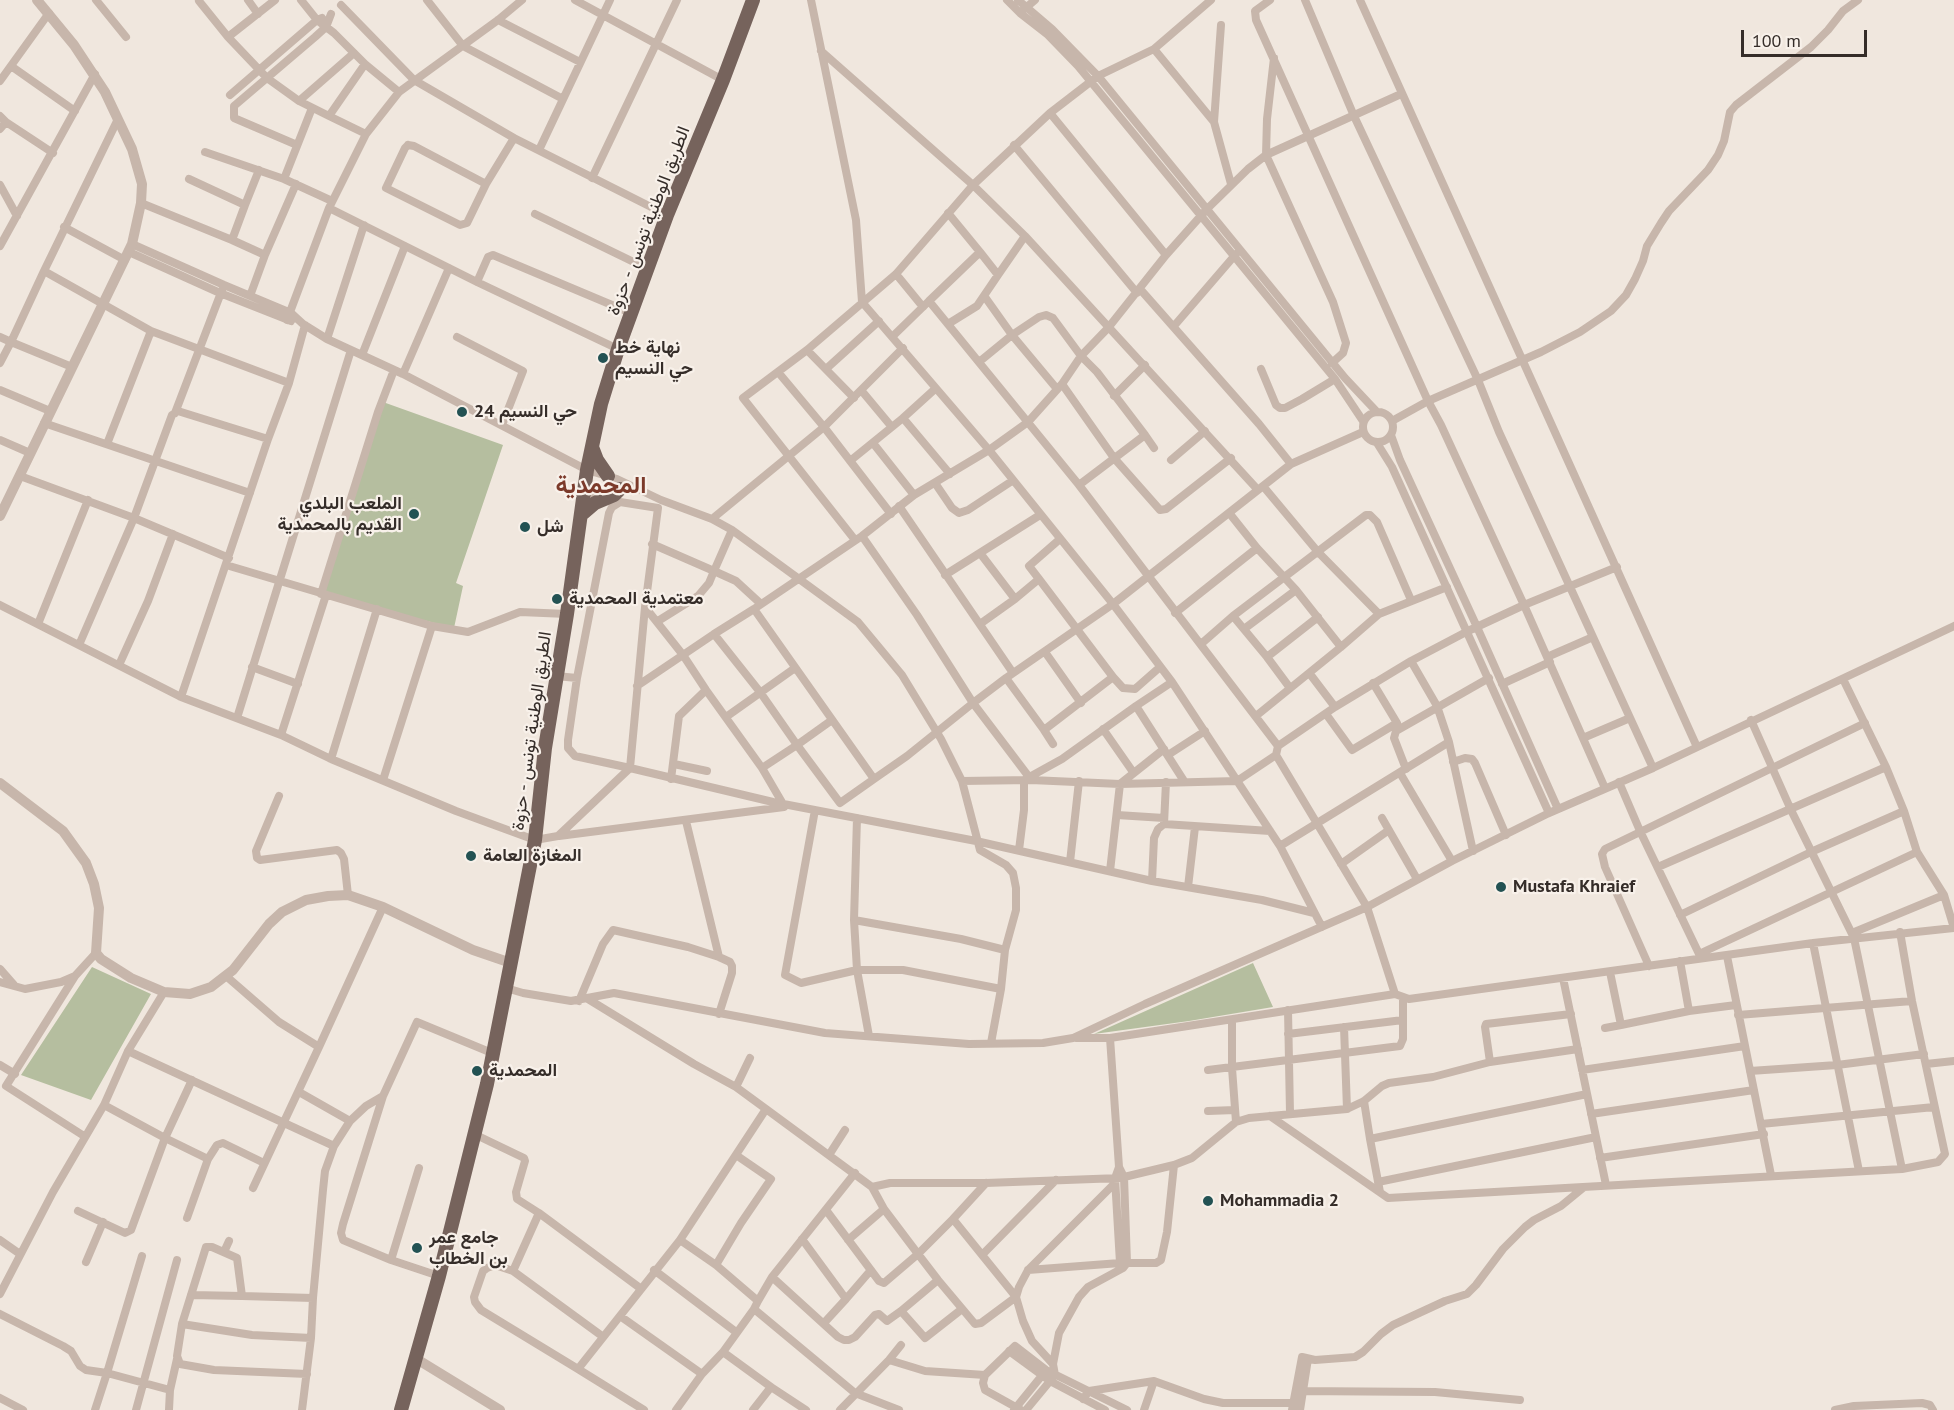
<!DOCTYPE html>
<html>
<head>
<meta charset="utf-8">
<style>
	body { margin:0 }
	#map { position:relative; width:1954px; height:1410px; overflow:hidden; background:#f0e7de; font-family:"PT Sans",sans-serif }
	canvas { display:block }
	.scale { position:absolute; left:1741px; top:30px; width:126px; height:27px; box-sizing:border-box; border:3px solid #352d29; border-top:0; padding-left:8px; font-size:18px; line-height:21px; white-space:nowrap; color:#352d29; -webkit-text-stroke:4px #f8f1ea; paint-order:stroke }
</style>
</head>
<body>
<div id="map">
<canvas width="1954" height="1410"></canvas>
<div class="scale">100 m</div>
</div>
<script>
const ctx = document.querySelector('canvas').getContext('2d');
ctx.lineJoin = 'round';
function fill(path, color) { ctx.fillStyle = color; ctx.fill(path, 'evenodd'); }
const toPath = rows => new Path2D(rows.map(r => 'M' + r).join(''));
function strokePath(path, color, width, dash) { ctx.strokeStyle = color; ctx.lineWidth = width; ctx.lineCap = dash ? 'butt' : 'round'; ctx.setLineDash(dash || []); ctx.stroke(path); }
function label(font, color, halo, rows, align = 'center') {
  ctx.font = font + ' "PT Sans",Vazirmatn,sans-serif'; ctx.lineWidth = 4.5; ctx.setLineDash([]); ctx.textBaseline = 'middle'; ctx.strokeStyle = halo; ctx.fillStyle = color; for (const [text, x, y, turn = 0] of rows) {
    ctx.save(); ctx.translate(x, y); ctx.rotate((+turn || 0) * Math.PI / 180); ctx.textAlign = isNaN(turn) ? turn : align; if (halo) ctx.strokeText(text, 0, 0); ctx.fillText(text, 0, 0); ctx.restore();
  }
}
fill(toPath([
	[383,402,503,445,456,583,463,586,454,628,322,594],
	[1253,963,1273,1007,1189,1021,1094,1034],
	[92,967,151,994,91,1100,21,1075]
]), '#b5be9f');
strokePath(toPath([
	[96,0,126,37],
	[248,0,258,14],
	[275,0,228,37,267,78,299,101,354,53],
	[301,0,317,20,334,33,365,64,399,92,498,20,522,0],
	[427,0,463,46,563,99],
	[575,0,723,80],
	[811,0,856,220,862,302,989,450,1113,604,1172,682,1280,846,1322,927],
	[1007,0,1020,13,1047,34,1078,66,1335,379,1363,421],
	[1018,0,1052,29,1098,76,1345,378,1377,412],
	[1270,0,1255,11,1256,20,1428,401,1441,425,1524,605,1605,788],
	[1305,0,1354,116,1478,380,1499,432,1653,768],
	[1360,0,1697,747],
	[199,1,228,37],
	[341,5,414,80,514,138,667,215],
	[1022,11,1035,0],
	[498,20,580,62],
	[1221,25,1214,122,1231,184],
	[1154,49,1214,122],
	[821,51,973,185,1025,236,1258,490],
	[1274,58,1267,119,1266,155,1333,302,1346,343,1343,353,1332,363],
	[11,66,75,111],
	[0,81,49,13],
	[230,95,317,20,322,18],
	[299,101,329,116,365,64],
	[312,108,284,179,332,201],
	[1050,113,1166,255],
	[0,116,6,122,0,129],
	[329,116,366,134],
	[118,119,44,271,151,331],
	[6,122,53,153],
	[297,145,234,118,234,106,315,37,326,27,331,14],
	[408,145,414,146,486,184,467,223,460,225,386,188,405,148,408,145],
	[1014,145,1137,293],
	[539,150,610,0],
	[205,152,284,179],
	[592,178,677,0],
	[189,179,245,205,232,240,265,255,250,296],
	[486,184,514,138],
	[0,185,17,216],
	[141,203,232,240],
	[245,205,259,170],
	[329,208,477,282,618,349],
	[948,213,980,252],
	[535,214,648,269],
	[64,227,125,260],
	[132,244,224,285,291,313,303,324,327,339,403,374,587,470,617,479,661,500,712,519,732,530,858,622,902,675,941,739,962,781,1031,780,1120,784,1237,781,1276,755,1278,746,1335,707,1411,661,1468,631,1524,605,1617,567],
	[0,246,95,74],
	[129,252,220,293,291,321],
	[265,255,296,184],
	[44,271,11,342,72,367],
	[896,274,923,307],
	[477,282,488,257,493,255,631,313],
	[1140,289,1259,424,1291,464],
	[985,297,1012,335,1057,389],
	[929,301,980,252,998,275,1025,236],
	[287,320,329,208,366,134,399,92],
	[948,324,977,306,998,275],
	[1174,326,1236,254],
	[893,336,929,301,1079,485,1278,746],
	[0,337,11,342,0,363],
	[457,337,523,371,502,425],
	[327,339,364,225],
	[807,350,854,398],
	[362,355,405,246],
	[979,362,1012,335,1039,317,1046,315,1053,318,1081,356,1097,372,1145,435],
	[826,369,879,321],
	[1261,369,1276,405,1280,408,1285,408,1302,399,1335,379],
	[778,372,824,427,891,514],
	[403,374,449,268],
	[1062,384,1114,458,1160,510,1166,509,1231,458],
	[0,390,50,411],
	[861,390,891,426],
	[1114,396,1145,365],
	'1363 427a15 15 0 1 1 30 0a15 15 0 1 1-30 0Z',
	[175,413,222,290],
	[903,418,935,389],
	[1392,421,1428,401,1541,352,1580,332,1611,311,1626,295,1635,279,1643,261,1647,246,1661,223,1669,211,1708,170,1718,155,1724,141,1730,112,1736,105,1811,47,1828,30,1843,11,1858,0],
	[44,423,250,493],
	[1391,435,1400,460,1477,627,1558,809],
	[0,440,30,453],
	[873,443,914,495],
	[1377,443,1392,467,1549,813],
	[107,444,151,331,289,383],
	[1171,460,1205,431],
	[850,461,903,418,950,474],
	[20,476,134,518,229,558],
	[935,483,952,508,959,513,968,510,1012,481],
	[1079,485,1145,435,1154,448],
	[1263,486,1318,552,1379,614],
	[584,495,608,493],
	[899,506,1013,673],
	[1230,514,1257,548,1296,590,1341,647,1379,614,1447,587],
	[712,519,824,427,903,348],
	[732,530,714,571,736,581,761,604],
	[855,540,743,398,807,350,896,274,973,185,1050,113,1098,76,1154,49,1211,0],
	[652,544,714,571,709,583,698,596,658,621],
	[980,553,1015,599,1039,579,1029,566,1060,539],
	[226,565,432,626,383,780],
	[945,575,1040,515],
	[1039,579,1113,677],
	[321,594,378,412,394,370],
	[0,605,181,697,281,735,326,595],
	[645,607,630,768,575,756,568,748,568,740,577,678,609,513,612,507,620,502,658,508,645,607,683,655,706,690,762,768,797,745,760,692,714,634,754,609,874,779,907,756,973,703,917,615,862,536],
	[754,609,862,536,914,495,989,450,1028,422,1062,384,1081,356,1108,328,1166,255,1207,209,1248,169,1266,155,1401,94],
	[1175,613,1257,548],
	[1233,616,1267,657,1318,617],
	[38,624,88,500],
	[980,624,1015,599],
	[432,626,468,632,520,612,567,614],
	[1244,629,1296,590],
	[1201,644,1233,616,1366,515,1370,515,1377,522,1411,600],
	[79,645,134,518,172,415,178,411,181,412,268,439],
	[1045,652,1081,703],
	[1267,657,1290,688],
	[1547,657,1593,637],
	[1411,661,1437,706,1449,742],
	[119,665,148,601,173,534],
	[252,667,298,684],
	[1310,674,1335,707],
	[556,676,577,678],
	[1006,678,1044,730],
	[1843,679,1886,767,1904,811,1917,852,1944,895,1954,928],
	[1502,684,1550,662],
	[637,686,714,634],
	[181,697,268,439,289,383,305,325],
	[1136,706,1172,682],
	[1326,714,1352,750,1397,723,1373,683],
	[1256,716,1341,647],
	[726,717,795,668],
	[237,718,351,350],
	[832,720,797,745,840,803,874,779],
	[1751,720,1791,810,1854,938,1902,1169],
	[1103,729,1133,772],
	[281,735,331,759,456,811,535,840,558,836,630,768,773,802,976,841,1152,881,1262,900,1314,913],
	[1583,738,1630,718],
	[1053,744,1044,730,1113,677,1123,688,1135,689,1160,667],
	[1168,755,1205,731],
	[331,759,377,609],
	[1453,762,1465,758,1472,759,1475,763,1506,835],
	[674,764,707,771],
	[762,768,783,804],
	[1406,769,1394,738,1396,731,1489,678],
	[1400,773,1452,861],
	[1029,777,973,703,1006,678,1113,604,1291,464,1363,432],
	[671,779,679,716,706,690],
	[962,781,980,850,1006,865,1013,873,1016,888,1016,910,1005,950],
	[1619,782,1640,831,1701,958],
	[279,796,256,851,257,858,260,860,337,850,341,853,344,859,348,895],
	[815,810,785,975,801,983,857,970,869,1036],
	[1117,815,1164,818],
	[857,818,854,920,961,939,1005,950,1001,989,991,1043],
	[1382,818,1417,879],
	[686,821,719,957,730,962,732,966,732,973,719,1014],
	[1164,824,1270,831],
	[559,836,784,807],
	[1280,846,1449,742,1473,851],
	[1019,850,1024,810,1024,780,1062,759,1136,706,1184,781],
	[1070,862,1079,781],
	[1341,864,1389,830],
	[1658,867,1886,767],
	[1110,871,1120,784,1164,749],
	[1152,881,1154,838,1158,829,1164,824,1166,782],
	[1188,887,1195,827],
	[1680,915,1811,852,1904,811],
	[854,920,857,970,903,970,1001,989],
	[1852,933,1944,895],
	[1813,943,1859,1171],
	[1699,954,1917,852],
	[1727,956,1771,1175],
	[1680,961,1689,1011],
	[1649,966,1605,867,1602,854,1605,849,1865,723],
	[0,969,14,985],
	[1610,972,1621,1025,1689,1011,1736,1005],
	[75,976,6,1086,84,1136],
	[226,976,279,1022,319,1047,253,1188],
	[1563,978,1606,1185],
	[0,982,25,989,61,982,75,976,96,953],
	[506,988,523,993,571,1001,614,993,825,1033,969,1044,1043,1043,1073,1038,1145,1004,1367,907,1452,861,1549,813,1653,768,1954,626],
	[1395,994,1409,999,1813,943,1954,928],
	[588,999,694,1064,736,1087,766,1109,680,1240,716,1265,758,1301,754,1309,723,1352,771,1387,806,1410],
	[579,1001,603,944,613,930,688,947,719,957],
	[1288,1010,1290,1113],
	[1738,1015,1912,1001],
	[1232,1020,1232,1068,1236,1122],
	[1344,1027,1347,1109],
	[1605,1028,1621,1025],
	[1288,1034,1403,1020],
	[1076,1038,1110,1038,1395,994,1367,907,1276,755],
	[1110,1038,1119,1167,1115,1178,1120,1263,1123,1268],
	[319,1047,383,907],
	[128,1051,334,1146],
	[1490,1062,1485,1027,1486,1024,1571,1014],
	[1926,1064,1954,1061],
	[0,1065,15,1074],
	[1208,1070,1400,1046,1403,1039,1403,998],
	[1582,1070,1745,1046],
	[1750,1071,1837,1065,1924,1054],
	[736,1087,750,1058],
	[299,1092,350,1121],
	[383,1096,343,1224,341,1233,343,1240,391,1260,439,1276],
	[1364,1101,1370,1139],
	[104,1105,165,1138,208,1159,217,1145,223,1143,264,1163],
	[766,1109,872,1187,890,1183,986,1183,1120,1178,1174,1165,1192,1158,1236,1122,1249,1118,1347,1109,1364,1101,1382,1086,1389,1083,1433,1077,1490,1062,1578,1049],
	[1208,1111,1235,1110],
	[1591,1114,1754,1090],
	[1270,1116,1388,1198,1902,1169,1938,1162,1945,1154,1912,1001,1900,932],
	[1761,1124,1934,1107],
	[474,1134,524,1158,525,1161,516,1192,517,1199,539,1213,513,1271,495,1265,487,1268,483,1271,474,1297,475,1302,481,1310,578,1369,680,1240],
	[829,1155,845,1130],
	[1600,1158,1764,1134],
	[1378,1182,1596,1137],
	[1380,1192,1370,1139,1587,1094],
	[826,1210,879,1281,884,1283,918,1254,953,1219,1016,1297,981,1323,975,1324,938,1280,918,1254,884,1209,872,1187],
	[78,1211,125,1233,131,1230,165,1138,192,1080],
	[539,1213,640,1288],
	[187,1218,208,1159],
	[953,1219,986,1183],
	[802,1239,846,1299,824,1323],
	[0,1240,20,1254],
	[848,1240,884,1209],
	[224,1252,229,1241],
	[983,1254,1056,1180],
	[391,1260,419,1168],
	[86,1262,103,1222],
	[716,1265,741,1223,771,1179,736,1155],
	[654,1270,736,1332],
	[1028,1270,1120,1263,1156,1263,1161,1260,1167,1232,1174,1165],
	[513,1271,602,1336],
	[772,1277,838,1337,844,1340,849,1340,855,1337,875,1315,879,1314,887,1321,901,1311],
	[938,1280,901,1311,925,1338,962,1309],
	[0,1294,53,1192,104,1105,128,1051,164,992],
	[191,1295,242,1296],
	[846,1299,871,1270],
	[758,1301,772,1277,855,1173],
	[754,1309,855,1393,899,1410],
	[0,1314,63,1346,71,1351,80,1366,86,1370,107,1373,142,1256],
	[620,1316,702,1374],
	[182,1324,252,1335,311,1338],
	[1009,1351,1050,1381,1105,1410],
	[889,1360,925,1371,985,1375],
	[1053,1364,1032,1341,1023,1321,1016,1297,1019,1287,1028,1270,1115,1183],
	[578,1369,644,1410],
	[307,1374,214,1370,180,1364,177,1356,182,1324,206,1247,212,1247,237,1258,242,1296,313,1298],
	[170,1390,177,1359],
	[1296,1391,1435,1392,1520,1400],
	[0,1398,23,1410],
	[1083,1399,1089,1391,1154,1381,1204,1399,1223,1403,1294,1403],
	[95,1410,107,1373,170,1390,169,1410],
	[136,1410,177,1260],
	[302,1410,311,1338,313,1298,323,1190,325,1171,334,1146,350,1121,366,1106,383,1096,417,1022,492,1053],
	[676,1410,702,1374,723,1352],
	[753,1410,771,1387],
	[840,1410,889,1360,901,1345],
	[1014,1410,1044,1373],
	[1021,1410,985,1390,983,1383,985,1375,1015,1346,1046,1370,1127,1410],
	[1026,1410,1055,1375,1053,1364,1059,1333,1079,1297,1088,1287,1123,1268,1127,1263,1124,1177,1119,1167],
	[1144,1410,1154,1381],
	[1292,1410,1302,1357,1315,1360,1355,1357,1363,1352,1381,1334,1393,1325,1445,1301,1467,1294,1476,1285,1503,1249,1525,1227,1534,1220,1561,1206,1583,1188],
	[1300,1410,1308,1359],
	[1835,1410,1854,1406,1922,1403,1930,1405,1933,1410]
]), '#c7b6ab', 8);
strokePath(toPath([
	[0,516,132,244,141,203,142,184,132,149,105,92,74,45,37,0],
	[0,783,63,831,86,863,94,884,99,908,96,953,101,959,131,978,164,992,190,994,211,987,233,970,269,924,282,912,306,900,328,896,348,895,383,907,473,950,511,963],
	[415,1358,500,1410]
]), '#c7b6ab', 10);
strokePath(toPath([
	[592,447,597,460,608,476],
	[581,515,595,503,614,495,620,489],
	[401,1410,439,1276,487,1084,535,840,545,748,567,614,587,470,601,404,618,349,667,215,723,80,753,0]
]), '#76635c', 14);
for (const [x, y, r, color] of [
	[603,358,6,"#235253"],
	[462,412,6,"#235253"],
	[414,514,6,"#235253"],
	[525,527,6,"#235253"],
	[557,599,6,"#235253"],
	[471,856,6,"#235253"],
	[1501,887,6,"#235253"],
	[477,1071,6,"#235253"],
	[1208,1201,6,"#235253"],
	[417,1248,6,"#235253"]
]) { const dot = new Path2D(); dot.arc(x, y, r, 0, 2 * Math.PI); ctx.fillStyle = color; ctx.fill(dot); strokePath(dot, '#f8f1ea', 2); }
label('18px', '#352d29', '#f8f1ea', [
	["الطريق الوطنية تونس - حزوة",649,221,-69],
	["الطريق الوطنية تونس - حزوة",532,731,-82]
]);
label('bold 18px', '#352d29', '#f8f1ea', [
	["نهاية خط",615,348],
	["حي النسيم",615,369],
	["حي النسيم 24",474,412],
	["الملعب البلدي",402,504,"right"],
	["القديم بالمحمدية",402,525,"right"],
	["شل",537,527],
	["معتمدية المحمدية",569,599],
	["المغازة العامة",483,856],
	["Mustafa Khraief",1513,887],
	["المحمدية",489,1071],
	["Mohammadia 2",1220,1201],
	["جامع عمر",429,1238],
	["بن الخطاب",429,1259]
], 'left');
label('bold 24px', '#7c3a2a', '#f8f1ea', [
	["المحمدية",601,486]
]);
</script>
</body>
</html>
